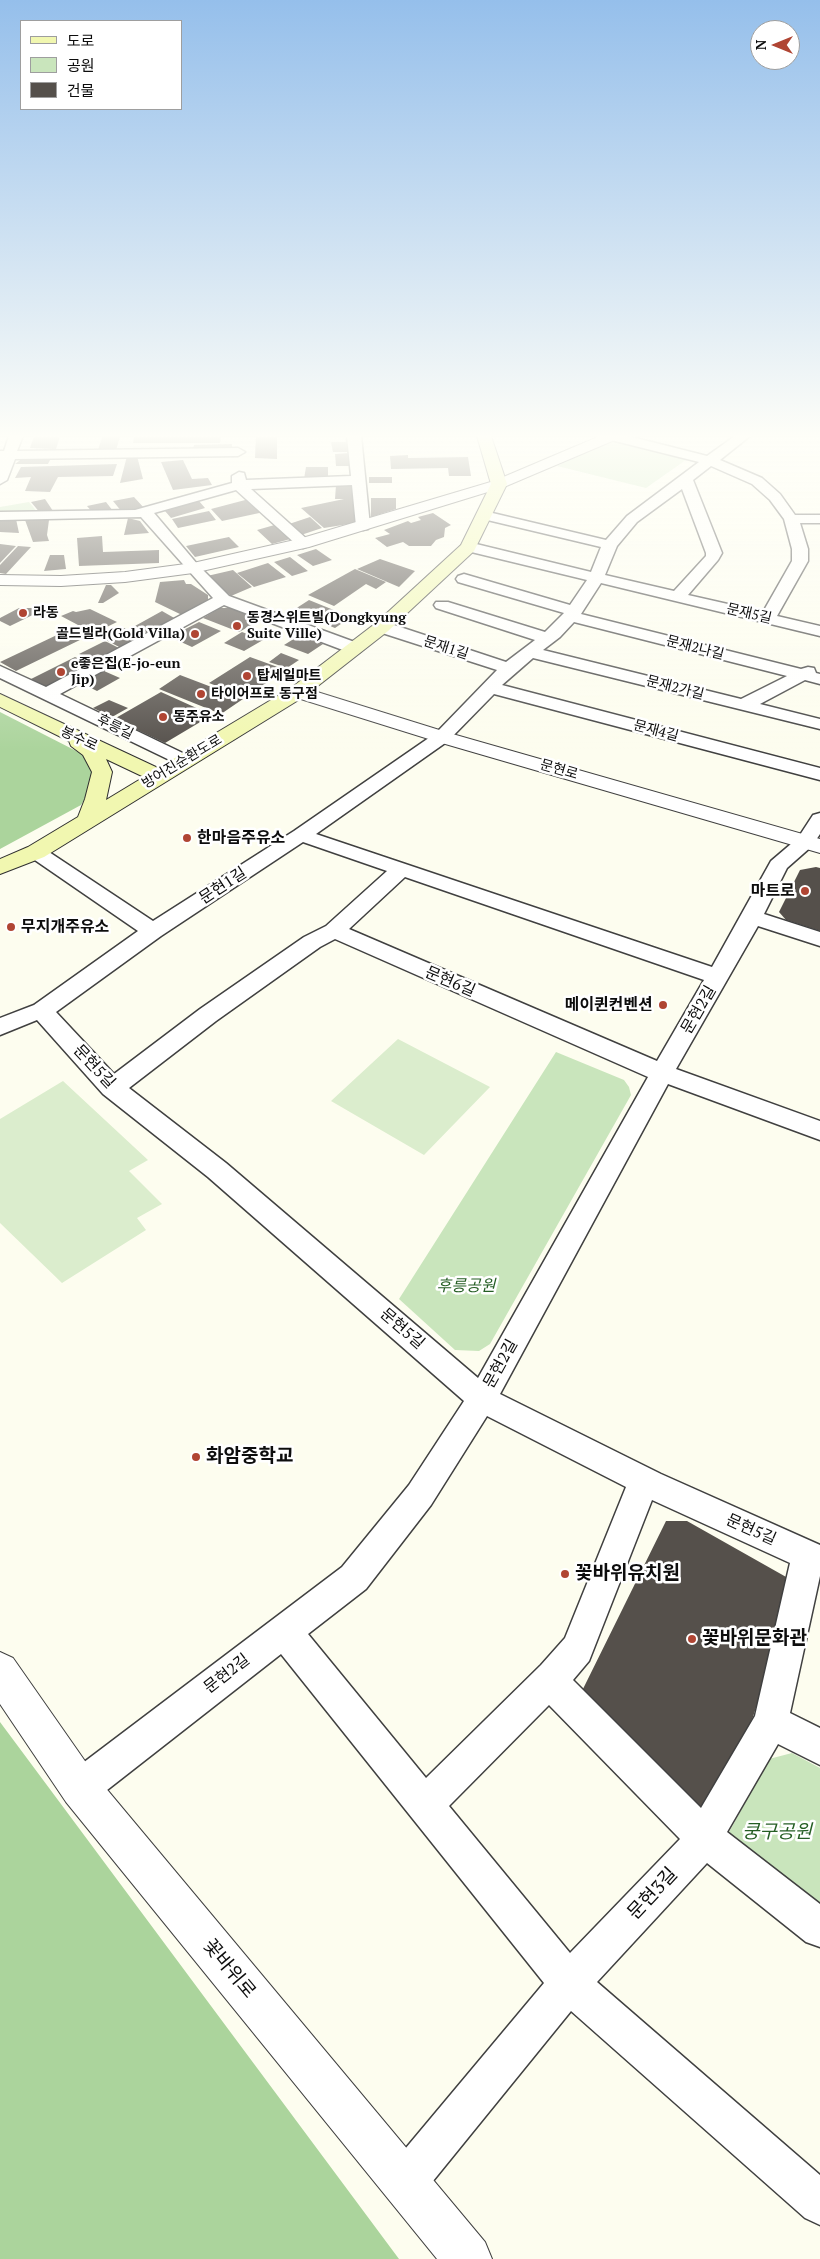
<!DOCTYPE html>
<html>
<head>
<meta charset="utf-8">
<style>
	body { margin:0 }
	#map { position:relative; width:820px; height:2259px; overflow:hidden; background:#fdfdef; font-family:"PT Serif","Noto Sans KR",serif }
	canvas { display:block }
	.legend { position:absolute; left:20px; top:20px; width:162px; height:90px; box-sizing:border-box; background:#fff; border:1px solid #9e9e9e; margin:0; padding:6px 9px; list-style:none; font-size:15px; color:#0d0d0d }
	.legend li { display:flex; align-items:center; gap:10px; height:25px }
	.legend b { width:25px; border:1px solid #9e9e9e }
	.north { position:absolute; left:750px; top:20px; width:50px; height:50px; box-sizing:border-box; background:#fff; border:1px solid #9e9e9e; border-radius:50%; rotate:270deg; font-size:14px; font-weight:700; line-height:20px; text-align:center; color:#0d0d0d }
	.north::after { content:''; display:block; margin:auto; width:18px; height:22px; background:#b04533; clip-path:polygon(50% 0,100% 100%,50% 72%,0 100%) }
</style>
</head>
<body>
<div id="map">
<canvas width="820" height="2259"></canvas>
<ul class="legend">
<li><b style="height:6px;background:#f1f7b0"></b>도로</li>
<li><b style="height:14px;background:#c9e5bc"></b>공원</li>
<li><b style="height:14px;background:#55504b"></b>건물</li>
</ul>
<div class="north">N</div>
</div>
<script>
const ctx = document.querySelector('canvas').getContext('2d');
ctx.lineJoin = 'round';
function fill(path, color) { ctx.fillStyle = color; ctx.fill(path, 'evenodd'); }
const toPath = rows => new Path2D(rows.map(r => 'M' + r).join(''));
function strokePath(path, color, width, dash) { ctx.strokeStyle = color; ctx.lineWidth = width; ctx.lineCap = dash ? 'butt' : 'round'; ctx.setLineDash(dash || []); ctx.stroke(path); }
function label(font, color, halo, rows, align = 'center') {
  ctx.font = font + ' "PT Serif","Noto Sans KR",serif'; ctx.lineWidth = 5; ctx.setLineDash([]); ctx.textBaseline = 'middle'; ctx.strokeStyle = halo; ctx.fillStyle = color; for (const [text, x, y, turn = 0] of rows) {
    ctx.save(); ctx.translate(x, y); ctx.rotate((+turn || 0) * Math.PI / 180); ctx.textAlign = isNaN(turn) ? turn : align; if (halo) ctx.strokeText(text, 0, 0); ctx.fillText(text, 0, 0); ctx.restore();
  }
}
fill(toPath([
	[618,437,693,455,646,488,557,466],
	[29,502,39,514,0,512,0,507],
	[556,1052,624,1080,629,1087,631,1095,490,1344,479,1351,455,1350,399,1299],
	[792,1753,820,1768,820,1919,728,1834,769,1759]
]), '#c9e5bc');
fill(toPath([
	[0,712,88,757,98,778,81,805,0,849],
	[0,1722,399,2259,0,2259]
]), '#abd49c');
fill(toPath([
	[398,1039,490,1087,424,1155,331,1101],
	[63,1081,148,1160,129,1171,162,1204,137,1218,146,1230,62,1283,0,1223,0,1119]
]), '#dbedcd');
fill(toPath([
	[34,436,60,436,56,449,30,448],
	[134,436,221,436,220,443,133,443],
	[256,436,277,436,277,459,255,458],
	[102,437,120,437,116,450,98,450],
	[331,442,350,442,351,452,333,452],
	[232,444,232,447,226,449,193,449,194,445],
	[350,453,352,466,336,466,335,454],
	[408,455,408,458,468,457,471,476,449,476,448,468,391,469,390,456],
	[127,456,137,456,143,479,120,483],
	[23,458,51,458,48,464,15,464],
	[183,460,192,479,208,478,212,485,173,490,161,462],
	[117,464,113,476,58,477,50,492,25,491,31,477,15,478,21,467],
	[306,467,328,467,328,478,304,479],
	[369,477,392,477,392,483,369,483],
	[336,485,352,485,357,488,355,523,324,528,301,508,344,499,335,499],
	[134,497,145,509,122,512,113,501],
	[371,498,396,498,396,509,371,517],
	[45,499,53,511,41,514,31,502],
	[249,499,264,512,222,521,211,509],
	[199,501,205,508,171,518,165,511],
	[106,502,113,511,93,513,87,506],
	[209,511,216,520,178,528,172,519],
	[433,513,451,525,445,528,444,537,436,540,431,546,409,546,403,542,387,547,375,538,390,534,384,530,408,521,411,523,421,520,418,517],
	[310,517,322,528,301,535,289,524],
	[128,518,140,521,149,533,124,535],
	[16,519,19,533,0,532,0,520],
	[25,520,49,520,47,535,49,541,33,542],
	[278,524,294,538,272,544,257,530],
	[102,536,103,552,159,550,159,563,79,566,77,538],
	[229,537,239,547,195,557,186,546],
	[0,544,16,546,0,563],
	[18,546,31,547,6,574,0,573,0,565],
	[316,549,332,560,313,566,297,555],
	[50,555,64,555,66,569,44,571],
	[290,557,308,571,292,576,274,562],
	[380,559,415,571,399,587,357,569],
	[268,563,286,577,254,587,237,573],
	[355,569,386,582,376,589,366,584,334,606,308,595],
	[233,570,252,587,231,596,207,576],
	[184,580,186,584,191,584,208,595,208,600,182,615,155,602,160,582],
	[106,585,111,585,119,593,103,603,98,603],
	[309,600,351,617,335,628,292,611],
	[19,608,47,608,10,626,0,621,0,618],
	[220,608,231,608,261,620,239,632,203,618],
	[90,609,117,622,16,671,0,662,78,625,61,616,73,611,76,612],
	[162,611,176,619,148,633,135,626],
	[199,622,221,631,192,647,170,637],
	[124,628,141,637,121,648,104,639],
	[242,632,263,640,244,651,224,643],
	[300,635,323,644,308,654,284,645],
	[105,641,121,649,95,662,79,654],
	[281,653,299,660,287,668,269,662],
	[75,657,92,665,46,688,31,679],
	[250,657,286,670,245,697,209,683],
	[104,671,120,678,97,691,81,683],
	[180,675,243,699,221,714,159,689],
	[161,692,212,715,165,743,114,719],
	[109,700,128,708,112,717,93,708],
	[816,867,820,868,820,931,786,920,779,912,800,870],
	[666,1521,687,1521,795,1582,753,1717,701,1818,580,1695]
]), '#55504b');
const minor = toPath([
	[9,436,23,436,17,451,238,448,245,452,238,456,15,459,7,480,0,484,0,451,4,451,9,436],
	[347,436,361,436,370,526,368,529,363,530,356,526,352,485,251,489,308,540,311,543,308,546,303,548,298,546,236,490,154,513,198,565,229,596,360,644,362,648,360,652,348,652,224,605,60,694,191,757,193,761,191,765,184,767,0,678,0,666,46,687,213,598,141,517,0,520,0,512,135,510,232,483,232,476,239,472,244,473,246,480,351,476,347,436],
	[605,436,628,436,707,456,735,436,750,436,720,460,762,478,780,494,795,515,820,515,820,523,800,523,808,549,808,561,777,616,820,626,820,636,601,583,581,614,801,669,808,667,814,668,816,673,820,674,820,684,805,680,760,704,820,719,820,729,533,658,502,685,820,768,820,780,494,694,448,741,316,834,712,967,771,861,798,838,813,815,820,813,820,834,812,846,787,868,764,914,820,932,820,946,758,926,676,1069,820,1121,820,1140,668,1084,500,1394,661,1474,820,1545,820,1576,790,1713,820,1728,820,1765,778,1744,727,1832,820,1904,820,1947,806,1942,707,1863,597,1982,820,2175,820,2225,805,2218,571,2011,420,2197,405,2203,390,2197,384,2182,390,2167,544,1983,281,1654,93,1801,80,1806,67,1801,62,1788,67,1775,342,1567,409,1485,464,1401,208,1177,103,1094,37,1020,0,1035,0,1018,34,1005,138,931,29,856,26,852,29,848,36,846,43,848,153,921,294,831,436,733,497,670,376,631,374,627,376,623,388,623,506,662,535,640,436,608,434,605,436,602,448,602,545,632,564,613,458,582,456,579,458,576,464,574,570,605,587,580,463,550,460,547,463,544,468,542,591,572,601,547,479,518,477,515,484,511,606,540,627,516,699,462,607,439,605,436],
	[711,466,752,484,770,500,784,519,792,549,792,561,763,612,688,595,718,560,722,553,693,480,711,466],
	[682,489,706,553,706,556,674,591,605,575,617,546,637,522,682,489],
	[574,622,787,676,741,699,543,650,560,637,574,622],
	[303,842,387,871,326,926,304,937,200,1009,114,1074,56,1012,161,936,303,842],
	[405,877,704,980,657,1061,349,929,405,877],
	[335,939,648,1077,478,1378,226,1163,129,1088,216,1021,320,947,335,939],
	[487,1416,626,1487,565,1638,541,1665,426,1778,308,1634,366,1589,431,1505,487,1416],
	[652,1500,790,1563,755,1716,701,1808,573,1680,589,1661,652,1500],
	[549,1705,680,1839,570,1953,449,1806,549,1705]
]);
const tertiary = toPath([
	[600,436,619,436,617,439,504,487,309,547,193,573,125,582,61,586,0,585,0,575,61,576,125,572,193,563,299,539,494,481,600,436],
	[298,686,449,733,820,839,820,853,435,741,291,696,288,692,291,688,298,686],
	[0,1652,13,1658,94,1774,485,2242,492,2259,437,2259,66,1802,0,1704,0,1652]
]);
const secondary = toPath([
	[477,436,491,436,507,484,474,551,388,631,305,696,44,857,0,874,0,859,28,847,78,817,85,799,92,772,83,755,71,746,69,741,0,707,0,694,158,768,291,688,376,623,461,545,491,484,477,436],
	[106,759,144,777,106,800,112,772,106,759]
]);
strokePath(minor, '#404040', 3);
strokePath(tertiary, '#404040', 2);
strokePath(secondary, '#2f2f2f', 2);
fill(minor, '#fff');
fill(tertiary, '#fff');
fill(secondary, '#f1f7b0');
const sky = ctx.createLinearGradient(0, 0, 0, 752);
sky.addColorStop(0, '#95bfeb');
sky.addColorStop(0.58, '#fefef8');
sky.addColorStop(1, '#fefef800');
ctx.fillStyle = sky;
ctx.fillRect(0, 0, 820, 752);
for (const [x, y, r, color] of [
	[23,613,5,"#b04533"],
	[237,626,5,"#b04533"],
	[195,634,5,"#b04533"],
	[61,672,5,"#b04533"],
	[247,676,5,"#b04533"],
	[201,694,5,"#b04533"],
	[163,717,5,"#b04533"],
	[187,838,5,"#b04533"],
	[805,891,5,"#b04533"],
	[11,927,5,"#b04533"],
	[663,1005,5,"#b04533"],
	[196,1457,5,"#b04533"],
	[565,1574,5,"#b04533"],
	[692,1639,5,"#b04533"]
]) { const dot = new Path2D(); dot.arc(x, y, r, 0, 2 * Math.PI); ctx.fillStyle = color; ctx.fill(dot); strokePath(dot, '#fff', 2); }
label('bold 14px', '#0d0d0d', '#fff', [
	["라동",33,613],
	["동경스위트빌(Dongkyung",247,618],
	["Suite Ville)",247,634],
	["골드빌라(Gold Villa)",185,634,"right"],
	["e좋은집(E-jo-eun",71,664],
	["Jip)",71,680],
	["탑세일마트",257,676],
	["타이어프로 동구점",211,694],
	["동주유소",173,717]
], 'left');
label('14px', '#0d0d0d', '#fff', [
	["문재5길",749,614,13],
	["문재1길",446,648,18],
	["문재2나길",695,648,14],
	["문재2가길",675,688,14],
	["후릉길",115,727,26],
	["문재4길",656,731,15],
	["봉수로",79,739,25],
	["방어진순환도로",182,762,-31],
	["문현로",559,770,16]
]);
label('bold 16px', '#0d0d0d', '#fff', [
	["한마음주유소",197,838],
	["마트로",795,891,"right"],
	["무지개주유소",21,927],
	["메이퀸컨벤션",653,1005,"right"]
], 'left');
label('16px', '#0d0d0d', '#fff', [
	["문현1길",223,886,-33],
	["문현6길",450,982,23],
	["문현2길",699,1010,-60],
	["문현5길",94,1067,47],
	["문현5길",402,1329,41],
	["문현2길",501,1364,-61],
	["문현5길",751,1530,24],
	["문현2길",227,1674,-38]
]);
label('italic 16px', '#255e24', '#fff', [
	["후릉공원",466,1286]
]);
label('bold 19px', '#0d0d0d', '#fff', [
	["화암중학교",206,1457],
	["꽃바위유치원",575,1574],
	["꽃바위문화관",702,1639]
], 'left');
label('italic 19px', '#255e24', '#fff', [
	["쿵구공원",777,1833]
]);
label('19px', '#0d0d0d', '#fff', [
	["문현3길",653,1894,-47],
	["꽃바위로",229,1969,50]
]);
</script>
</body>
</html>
